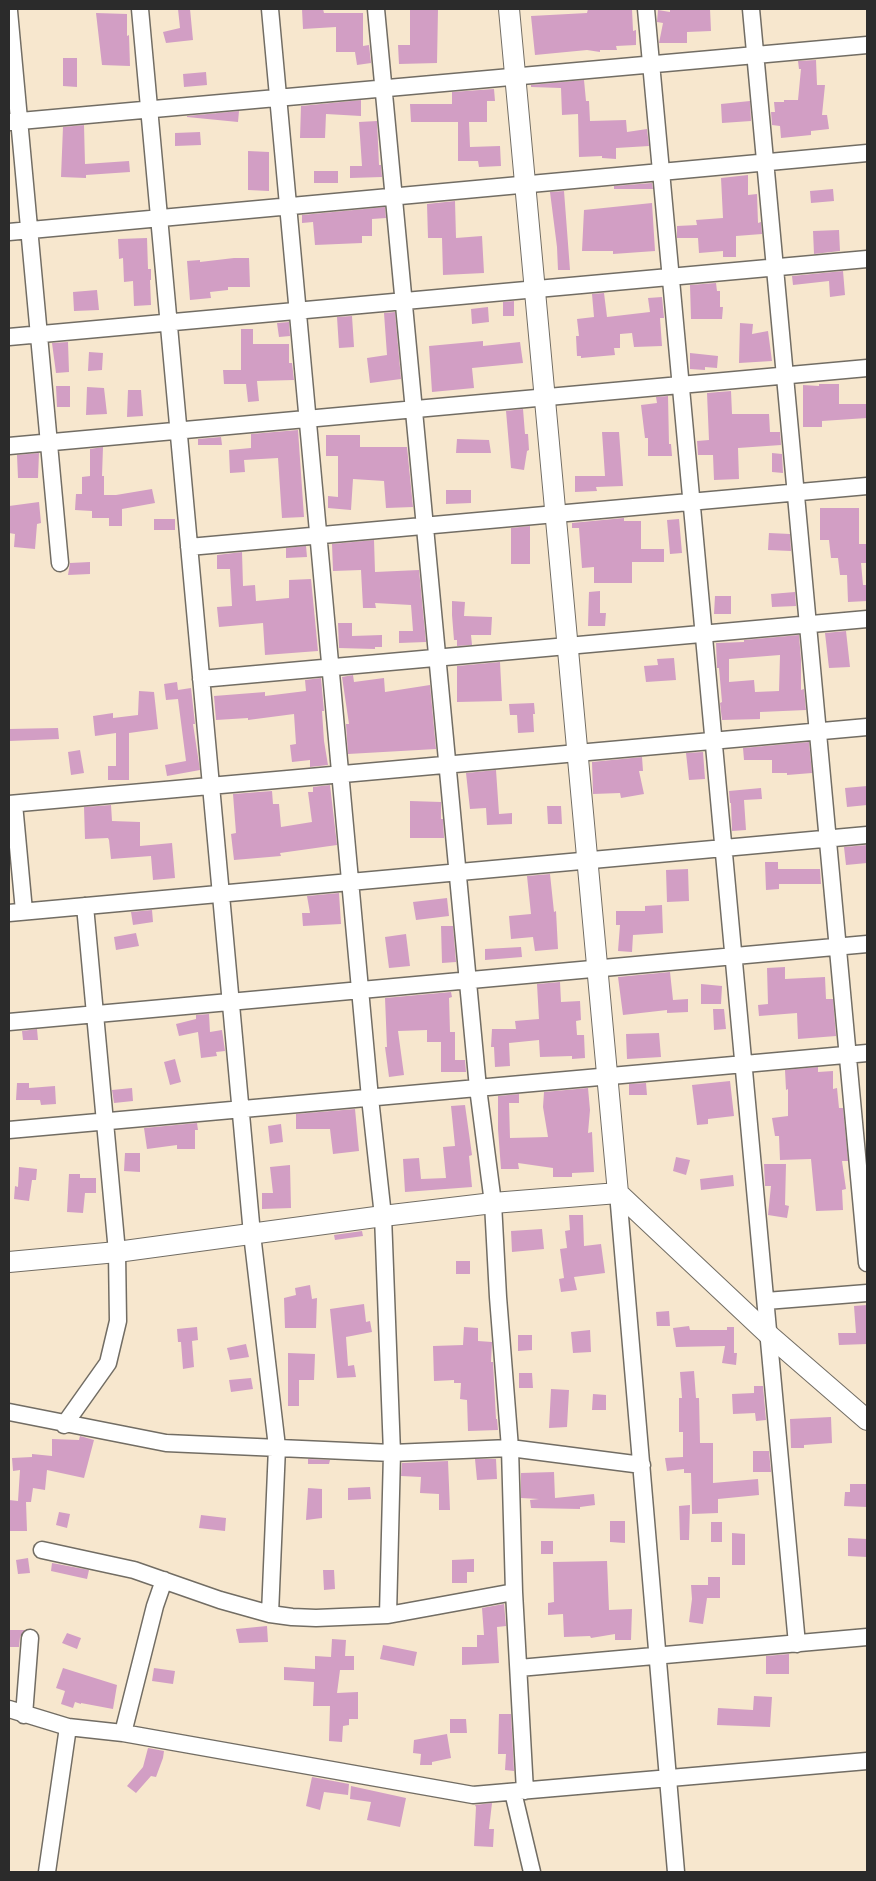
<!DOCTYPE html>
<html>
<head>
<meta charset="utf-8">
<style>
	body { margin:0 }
	#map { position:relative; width:876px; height:1881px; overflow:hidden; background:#f7e7ce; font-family:Itim,sans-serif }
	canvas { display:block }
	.frame { position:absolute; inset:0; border:10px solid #2b2b2b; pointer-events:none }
</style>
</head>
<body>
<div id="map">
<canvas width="876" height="1881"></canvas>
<div class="frame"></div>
</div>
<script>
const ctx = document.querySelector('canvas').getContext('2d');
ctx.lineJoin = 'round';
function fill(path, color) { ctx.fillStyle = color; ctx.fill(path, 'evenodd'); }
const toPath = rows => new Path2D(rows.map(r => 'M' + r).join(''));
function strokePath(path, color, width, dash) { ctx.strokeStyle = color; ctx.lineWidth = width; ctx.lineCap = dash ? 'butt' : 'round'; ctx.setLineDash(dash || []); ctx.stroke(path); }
fill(toPath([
	[178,9,190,9,193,40,166,43,163,32,180,28],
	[302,9,323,9,324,13,363,13,363,46,369,45,371,63,357,65,355,52,336,52,336,27,303,29],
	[410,9,438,9,437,63,399,64,398,45,410,45],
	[588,9,602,10,632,9,633,31,636,30,636,45,616,46,617,50,600,50,600,52,587,50,535,55,531,16,587,13],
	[670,9,710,9,711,31,687,32,687,43,659,43,663,23,657,22,658,10,670,12],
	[96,13,127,14,127,36,129,35,130,66,102,65],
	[63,58,77,58,77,87,63,86],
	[816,60,817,85,825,85,822,115,827,115,829,129,811,131,811,135,781,138,780,126,772,125,771,112,775,112,774,102,784,102,784,100,798,100,801,69,799,69,798,61],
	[206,72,207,85,184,87,183,74],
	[584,80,586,101,589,101,590,121,626,120,627,132,647,129,649,146,616,148,616,159,602,158,602,156,579,157,578,114,562,115,561,88,531,87,531,85],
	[494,89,495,101,487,101,487,122,469,122,470,147,500,146,501,166,479,167,478,161,458,161,458,122,411,122,410,104,452,104,452,92],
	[361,100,361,116,326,114,325,138,300,138,301,106],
	[750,101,751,121,722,123,721,104],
	[239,111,238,122,187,117,187,116],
	[377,121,379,165,381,165,382,177,350,178,350,166,362,166,359,122],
	[84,125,85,164,129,161,130,172,86,175,86,178,61,177,63,127],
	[200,132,201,145,175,146,175,133],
	[248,151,269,152,269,191,248,190],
	[314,171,338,171,338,183,314,183],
	[748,175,748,195,757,194,758,223,761,222,762,234,736,236,736,257,723,257,723,251,699,253,698,238,677,238,677,226,697,225,696,220,723,218,721,178],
	[652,183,653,189,614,189,614,186],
	[833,189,834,201,811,203,810,191],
	[564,191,570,270,558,270,557,247,550,192],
	[455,201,456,238,482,236,484,273,443,275,442,238,428,238,427,204],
	[652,203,655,251,613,254,613,251,582,251,584,210],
	[385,207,386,218,372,219,372,236,362,236,362,243,315,245,313,222,302,223,302,215],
	[839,230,840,251,814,254,813,231],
	[147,238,148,269,151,269,151,280,150,280,151,305,134,306,133,281,124,282,123,258,119,259,118,239],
	[234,258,249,258,250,287,228,287,228,290,210,292,211,298,190,300,187,261,200,260,200,262],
	[843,271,845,295,830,297,829,281,793,285,792,276],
	[716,283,717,291,720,291,720,307,723,307,722,319,691,319,690,285],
	[97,290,99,310,74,311,73,292],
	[604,293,607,317,650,312,648,298,662,297,664,318,660,318,662,346,634,347,632,333,620,334,620,348,614,348,615,355,581,358,581,356,577,356,576,336,579,336,577,319,594,317,592,294],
	[514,301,514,316,503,316,503,302],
	[488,307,489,322,472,324,471,309],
	[395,312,401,379,370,383,367,358,387,355,384,313],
	[352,316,354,347,339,348,337,317],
	[289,322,290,336,279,337,277,323],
	[740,323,753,324,752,334,768,331,772,361,739,363],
	[241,329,253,329,253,344,289,344,289,363,292,363,294,380,257,381,259,401,248,402,246,384,224,384,223,370,241,370],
	[483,341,483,346,520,342,523,363,472,368,474,388,432,392,429,346],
	[68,342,69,372,56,373,52,343],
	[89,352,103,353,102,370,88,371],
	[690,353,718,356,717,368,705,367,705,370,690,369],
	[819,384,839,384,839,404,867,404,867,418,822,421,822,427,803,427,803,385,819,386],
	[56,386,70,386,70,407,57,407],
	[87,387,104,388,107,414,86,415],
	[128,390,141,390,143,416,127,417],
	[731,391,732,414,769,414,770,432,780,432,781,445,738,448,739,479,714,480,713,455,698,455,697,441,709,440,707,393],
	[668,396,669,444,671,444,672,456,648,456,648,438,645,438,641,405,657,403,656,397],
	[523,409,525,434,528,434,529,450,527,451,524,470,511,468,506,411],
	[298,430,304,517,282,518,278,458,244,460,245,472,230,473,229,450,251,448,251,434],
	[602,432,619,432,623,486,596,487,597,491,575,492,575,476,605,476],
	[326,435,360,435,360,447,407,447,413,507,386,508,384,481,353,479,351,510,328,508,328,496,338,497,338,456,326,456],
	[221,437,222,445,198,445,198,439],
	[457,439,489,440,491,453,456,453],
	[103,447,102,476,104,476,104,495,116,495,152,489,155,503,122,509,122,526,109,526,109,518,92,518,92,511,75,510,76,494,82,494,82,477,90,476,90,449],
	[39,453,38,478,18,478,17,455],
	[772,453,782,454,783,473,772,472],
	[446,490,471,490,471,503,446,504],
	[39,502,41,523,37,524,35,549,14,547,15,534,9,533,9,506],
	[820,508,859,508,859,544,867,544,867,563,861,563,863,585,867,585,867,601,848,602,847,575,840,575,838,558,831,558,829,540,820,540],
	[624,518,624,521,641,521,641,549,664,549,664,562,632,562,632,583,594,583,594,567,582,568,579,528,572,528,572,523],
	[154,519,175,519,175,530,154,530],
	[679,519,682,553,670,554,667,520],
	[530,526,530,564,511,564,511,528],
	[769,533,790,534,791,551,768,550],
	[374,540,375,572,419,570,426,642,399,643,399,631,413,631,411,605,375,603,376,608,363,608,361,570,333,571,332,544],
	[306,546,307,557,286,558,286,548],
	[242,552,243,586,255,585,256,601,289,598,289,580,311,579,318,651,265,655,263,623,219,627,217,607,232,606,230,569,217,569,217,555],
	[90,562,90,574,68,575,70,563],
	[600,591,600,613,606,613,605,626,588,626,589,592],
	[795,592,796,606,772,607,771,594],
	[715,596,731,596,731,614,714,614],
	[452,601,465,602,464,616,492,617,491,635,471,635,472,645,457,646,457,640,454,640,452,615],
	[338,623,352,623,352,636,382,635,382,647,375,647,375,649,339,648],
	[846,631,850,667,829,668,825,633],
	[799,635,801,660,801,690,804,689,806,710,760,712,760,719,722,720,720,703,722,702,719,668,717,668,716,643,744,642,744,640],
	[780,655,779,691,755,692,754,680,729,682,729,659],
	[674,658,676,680,646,682,644,666,658,665,657,659],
	[500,662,502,701,457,702,457,666],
	[353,675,354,682,384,678,385,692,430,685,436,749,348,754,346,724,349,724,342,677],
	[321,678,324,711,322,711,324,741,328,765,310,767,310,760,292,762,290,745,296,744,294,714,248,720,248,718,216,720,214,696,265,692,265,696,306,691,305,680],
	[177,682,178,690,191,688,195,724,193,724,200,770,167,776,165,765,186,761,178,699,166,700,164,684],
	[139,691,154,692,158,729,129,733,129,780,108,780,108,766,116,766,116,733,95,736,93,716,113,713,113,718,138,715],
	[534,703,535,714,533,714,534,732,518,733,517,715,510,715,509,704],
	[58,728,59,739,9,741,9,729],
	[809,742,812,773,787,775,787,773,772,773,772,760,744,760,743,748],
	[80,750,84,773,71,775,68,752],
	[703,752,705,779,689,780,686,753],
	[642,757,643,771,639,771,644,794,621,798,620,793,593,794,592,762],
	[496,770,499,814,512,813,512,824,487,825,486,808,470,809,466,773],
	[330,785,337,845,280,853,281,856,234,860,231,834,236,833,233,794,272,791,273,804,279,804,281,827,312,822,308,792,313,792,313,787],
	[867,786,867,805,847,807,845,788],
	[761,788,762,799,744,800,746,830,732,831,731,803,730,803,729,791],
	[410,801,441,802,441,819,443,819,444,838,410,838],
	[111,805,112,821,140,822,140,846,172,843,175,878,153,880,151,856,111,859,109,840,108,838,85,839,84,807],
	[547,806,561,806,562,824,548,824],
	[867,845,867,863,846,865,844,847],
	[765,862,778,862,778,869,820,869,821,884,779,884,779,889,766,890],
	[688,869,689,901,667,902,666,870],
	[550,874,554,912,556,911,558,949,535,951,533,937,511,939,509,916,531,914,527,876],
	[339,893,341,924,303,926,302,913,310,913,307,896],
	[447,898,449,916,416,920,413,902],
	[662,905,663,933,633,935,632,952,618,951,620,925,616,925,616,911,645,911,645,906],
	[152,910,153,922,133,925,131,912],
	[441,926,453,926,456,962,442,963],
	[136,933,139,946,116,950,114,937],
	[406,934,410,966,389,968,385,937],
	[521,947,522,957,485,960,485,949],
	[785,967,785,979,825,977,826,999,833,999,836,1036,798,1039,797,1013,759,1016,758,1005,768,1004,767,968],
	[670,972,673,1000,688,999,688,1012,667,1013,667,1010,623,1015,618,977],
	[560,982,561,1002,580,1001,581,1020,576,1021,577,1035,584,1035,585,1058,572,1059,572,1056,540,1057,539,1040,509,1043,510,1066,495,1067,494,1047,491,1047,492,1029,516,1029,515,1021,539,1019,537,984],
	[701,984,722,986,721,1004,701,1004],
	[451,992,452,997,449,998,450,1032,455,1032,455,1060,465,1060,466,1072,441,1072,441,1042,427,1042,427,1030,398,1031,404,1075,389,1077,385,1047,387,1047,385,998],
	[713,1009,724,1009,726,1029,714,1030],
	[209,1014,210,1032,222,1030,225,1051,216,1052,217,1056,201,1058,198,1032,179,1036,176,1024,196,1019,196,1015],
	[37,1029,38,1040,23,1040,22,1031],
	[659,1033,661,1057,627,1059,626,1034],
	[175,1059,181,1082,170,1085,164,1062],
	[818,1067,818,1072,833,1071,833,1089,837,1088,839,1108,843,1108,848,1161,842,1161,846,1189,842,1190,843,1210,816,1211,811,1159,780,1160,779,1136,775,1136,772,1118,788,1116,788,1089,786,1090,785,1070],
	[730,1081,734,1116,708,1119,708,1124,697,1125,692,1085],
	[17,1083,29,1083,29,1088,55,1086,56,1104,41,1105,40,1100,16,1100],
	[646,1083,647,1095,629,1095,629,1084],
	[132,1088,133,1101,114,1103,112,1090],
	[588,1088,590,1110,588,1133,592,1132,594,1172,572,1173,572,1177,553,1177,553,1168,518,1163,519,1169,501,1169,498,1129,498,1096,519,1094,519,1103,509,1103,510,1138,548,1137,543,1107,544,1092],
	[465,1105,472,1155,469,1156,472,1187,405,1192,403,1159,419,1158,421,1179,446,1178,443,1147,455,1146,451,1106],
	[355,1109,359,1151,333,1154,330,1129,296,1129,296,1114],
	[197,1123,198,1130,195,1130,195,1149,177,1149,177,1145,147,1149,144,1128],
	[281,1124,283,1142,270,1144,268,1126],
	[125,1153,140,1153,140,1172,124,1171],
	[676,1157,690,1160,686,1175,673,1171],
	[764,1164,786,1164,785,1205,789,1206,787,1218,768,1215,771,1186,765,1186],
	[290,1165,291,1208,262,1209,262,1193,273,1193,270,1167],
	[19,1167,37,1169,36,1180,32,1180,29,1201,14,1199,15,1186,18,1187],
	[69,1174,80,1174,80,1178,96,1178,96,1193,85,1193,83,1213,67,1212],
	[733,1175,734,1186,701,1190,700,1179],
	[569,1215,583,1215,584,1246,601,1244,605,1273,574,1277,577,1290,561,1292,559,1279,564,1278,560,1249,567,1248,565,1231,570,1230],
	[542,1229,544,1249,512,1252,511,1231],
	[362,1231,363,1236,335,1240,334,1235],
	[456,1261,470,1261,470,1274,456,1274],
	[310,1285,312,1299,317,1298,316,1328,285,1328,284,1298,296,1295,295,1288],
	[364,1304,366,1322,370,1321,372,1332,346,1337,348,1366,354,1365,356,1377,337,1378,330,1309],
	[867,1305,867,1344,839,1345,838,1333,856,1333,854,1306],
	[669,1311,670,1326,657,1326,656,1312],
	[689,1326,690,1330,727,1330,727,1327,734,1327,734,1353,737,1353,736,1365,722,1363,725,1346,676,1347,673,1328],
	[197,1327,198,1340,192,1341,194,1367,183,1369,181,1342,178,1342,177,1329],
	[464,1327,478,1328,478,1341,492,1342,491,1362,493,1362,496,1419,497,1419,498,1430,468,1431,467,1400,460,1399,461,1383,454,1383,454,1380,434,1381,433,1346,463,1345],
	[590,1330,591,1352,573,1353,571,1332],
	[518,1335,532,1335,532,1350,518,1351],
	[246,1344,249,1357,230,1360,227,1348],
	[288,1353,315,1354,314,1380,299,1380,299,1406,288,1406],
	[694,1371,696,1398,699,1398,700,1443,713,1443,713,1483,758,1479,759,1495,718,1499,718,1513,692,1514,691,1473,684,1473,684,1469,667,1471,665,1458,683,1457,683,1432,679,1432,679,1398,682,1398,680,1372],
	[519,1373,532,1373,533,1388,519,1388],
	[251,1378,253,1389,231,1392,229,1380],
	[754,1386,763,1386,766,1420,756,1421,755,1413,733,1414,732,1394,754,1393],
	[551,1389,569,1390,567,1427,549,1428],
	[593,1394,606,1395,606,1410,592,1410],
	[831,1417,832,1443,804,1445,804,1448,791,1448,790,1419],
	[80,1436,94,1440,84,1478,47,1470,45,1490,33,1488,31,1502,26,1502,27,1531,9,1531,9,1500,18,1501,20,1470,13,1471,12,1458,32,1457,32,1454,52,1456,52,1439,79,1440],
	[753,1451,769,1451,771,1472,753,1472],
	[308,1459,330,1460,329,1464,308,1464],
	[475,1459,496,1459,497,1479,477,1480],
	[448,1461,450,1510,439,1510,439,1494,420,1493,421,1477,401,1476,402,1463],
	[554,1472,555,1498,594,1494,595,1505,580,1507,580,1509,531,1508,530,1500,539,1499,521,1498,521,1473],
	[850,1484,867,1484,867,1507,844,1506,845,1492,850,1492],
	[370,1487,371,1499,348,1500,348,1488],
	[308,1488,322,1489,322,1518,306,1520],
	[690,1505,689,1540,680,1540,679,1506],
	[59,1512,70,1514,67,1528,56,1525],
	[201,1515,226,1518,225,1531,199,1528],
	[610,1521,625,1521,625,1543,610,1542],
	[711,1522,722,1522,722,1542,711,1542],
	[732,1533,745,1534,745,1565,732,1565],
	[848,1538,867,1539,867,1557,848,1556],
	[541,1541,553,1541,553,1554,541,1554],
	[28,1558,30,1573,18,1574,16,1560],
	[474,1559,474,1572,467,1572,467,1583,452,1583,452,1560],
	[607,1561,609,1610,632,1609,631,1640,615,1640,615,1634,591,1638,590,1636,564,1637,563,1614,548,1615,548,1603,554,1602,553,1562],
	[52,1563,89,1570,87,1579,51,1571],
	[323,1570,334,1570,335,1589,324,1590],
	[708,1577,720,1577,720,1598,707,1598,703,1624,689,1622,692,1599,691,1585,708,1585],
	[504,1604,506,1626,497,1627,499,1663,462,1665,462,1647,477,1647,477,1635,484,1635,482,1608],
	[267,1626,268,1642,239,1643,236,1629],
	[9,1630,25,1630,20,1637,19,1647,9,1647],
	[67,1633,81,1638,77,1649,62,1643],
	[332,1639,346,1640,345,1656,354,1656,354,1670,340,1670,337,1693,358,1692,358,1719,349,1719,349,1725,343,1726,342,1742,329,1741,330,1706,313,1706,314,1682,284,1680,284,1667,315,1669,315,1656,331,1657],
	[383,1645,417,1652,414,1666,380,1659],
	[789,1654,789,1674,766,1674,766,1656],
	[63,1668,117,1685,113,1709,81,1703,81,1704,75,1702,73,1708,61,1704,65,1691,56,1688],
	[154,1668,175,1671,173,1684,152,1681],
	[754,1696,772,1697,770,1727,717,1725,718,1708,753,1710],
	[499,1714,511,1714,514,1771,505,1770,506,1754,498,1754],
	[450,1719,466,1719,467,1733,450,1733],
	[447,1734,451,1758,432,1762,432,1765,420,1765,421,1754,413,1753,414,1740],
	[148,1748,164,1751,163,1758,156,1777,151,1776,136,1793,127,1786,143,1767],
	[312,1777,349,1784,348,1795,324,1792,320,1810,306,1806],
	[351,1786,406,1798,400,1827,367,1820,371,1802,350,1799],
	[492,1803,489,1829,494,1829,493,1847,474,1846,476,1807,475,1805]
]), '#d29ec4');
const minor = toPath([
	[140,9,252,1234,277,1447,270,1614],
	[270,9,370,1098,383,1216,392,1453,388,1615],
	[376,9,478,1088,493,1203,498,1297,510,1448,514,1592,525,1791],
	[646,9,797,1644],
	[751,9,867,1263],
	[9,11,60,563],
	[9,122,867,45],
	[9,232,867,153],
	[9,337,867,259],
	[9,446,867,368],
	[189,547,867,486],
	[201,679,867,619],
	[9,804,867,727],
	[14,804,24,911],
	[9,913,867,835],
	[9,1022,867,944],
	[9,1130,867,1053],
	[618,1193,676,1872],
	[766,1301,867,1293],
	[9,1412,166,1443,392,1453,510,1448,642,1465],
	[64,1425,108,1363,118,1321,117,1252,85,906],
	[42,1550,134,1570,220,1600,270,1614,292,1617,316,1618,388,1615,514,1592],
	[519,1668,867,1637],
	[9,1709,68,1727,123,1733,473,1795,867,1761],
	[24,1715,30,1638],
	[123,1733,155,1606,164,1580],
	[513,1792,532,1872],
	[47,1872,68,1727]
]);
const major = toPath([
	[509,9,618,1193,769,1335,867,1420],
	[9,1262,117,1252,383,1216,493,1203,618,1193]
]);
strokePath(minor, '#726d64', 19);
strokePath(major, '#726d64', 22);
strokePath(minor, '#fff', 16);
strokePath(major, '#fff', 20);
</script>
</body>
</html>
